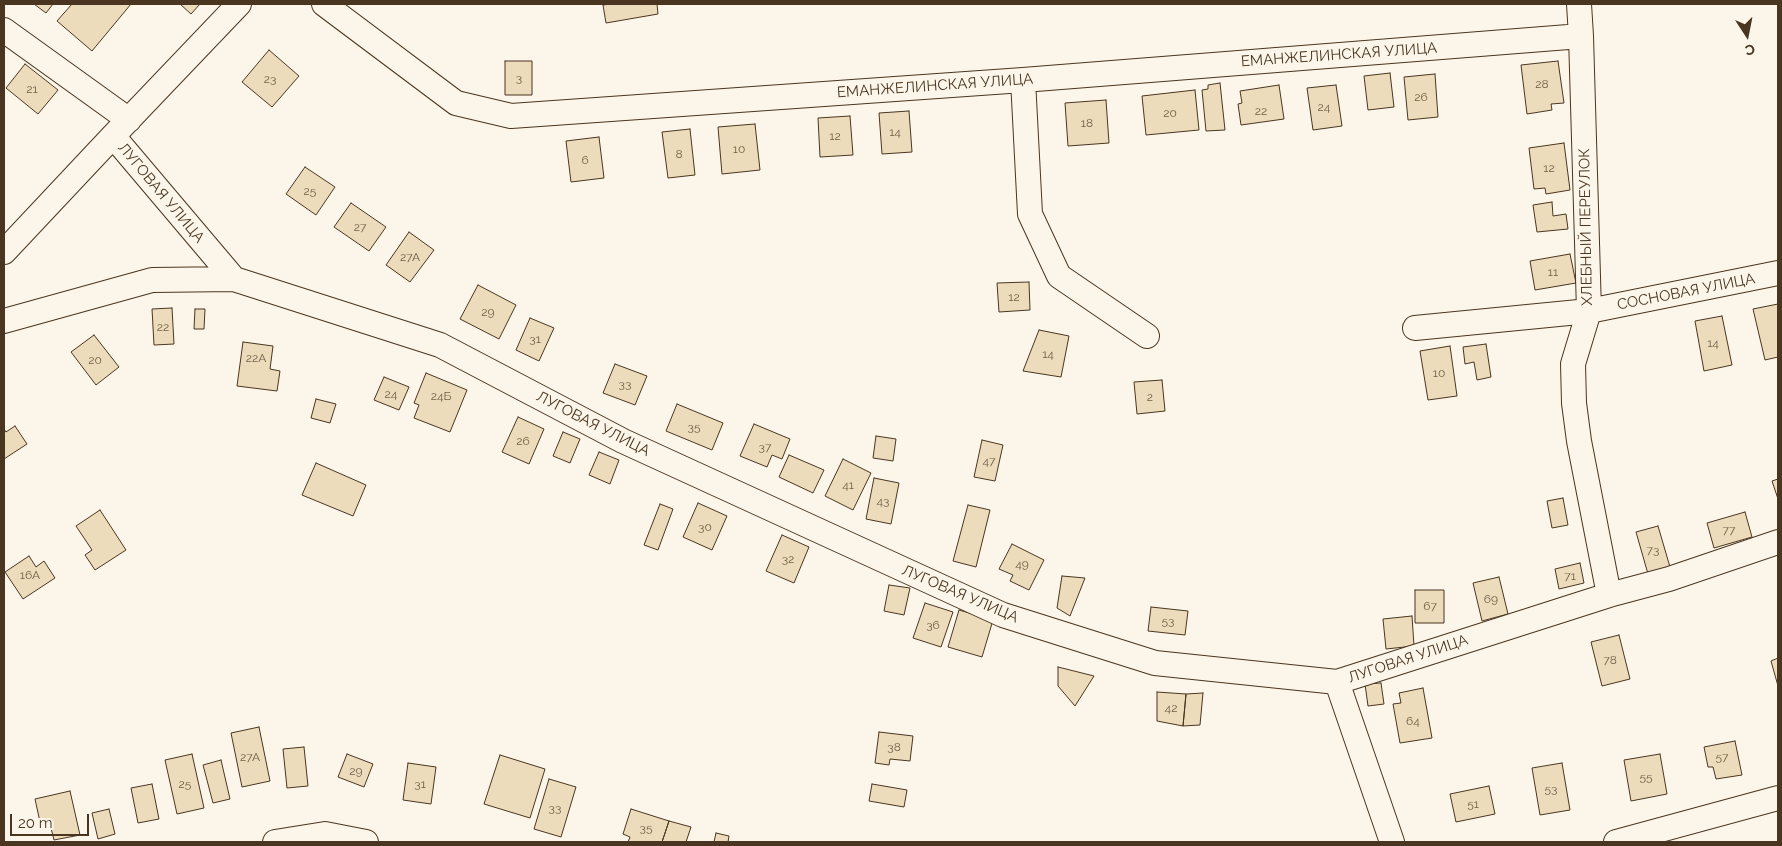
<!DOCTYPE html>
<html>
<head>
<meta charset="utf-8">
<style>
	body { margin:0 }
	#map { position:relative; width:1782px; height:846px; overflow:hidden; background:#fbf6e9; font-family:Raleway,sans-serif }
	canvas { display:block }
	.frame { position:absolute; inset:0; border:5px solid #4a3520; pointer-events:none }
	.north { position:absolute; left:1722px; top:10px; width:50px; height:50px; -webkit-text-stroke:4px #fbf6e9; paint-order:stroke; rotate:169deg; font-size:14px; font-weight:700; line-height:20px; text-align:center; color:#4a3520 }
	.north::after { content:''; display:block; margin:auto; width:18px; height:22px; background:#4a3520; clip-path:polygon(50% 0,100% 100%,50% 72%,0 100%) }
	.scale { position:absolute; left:10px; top:814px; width:79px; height:22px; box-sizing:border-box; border:2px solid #4a3520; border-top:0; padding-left:6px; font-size:15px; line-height:18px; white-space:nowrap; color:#4a3520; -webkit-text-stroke:4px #fbf6e9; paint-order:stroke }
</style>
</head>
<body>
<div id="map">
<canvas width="1782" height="846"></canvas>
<div class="frame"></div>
<div class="north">С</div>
<div class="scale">20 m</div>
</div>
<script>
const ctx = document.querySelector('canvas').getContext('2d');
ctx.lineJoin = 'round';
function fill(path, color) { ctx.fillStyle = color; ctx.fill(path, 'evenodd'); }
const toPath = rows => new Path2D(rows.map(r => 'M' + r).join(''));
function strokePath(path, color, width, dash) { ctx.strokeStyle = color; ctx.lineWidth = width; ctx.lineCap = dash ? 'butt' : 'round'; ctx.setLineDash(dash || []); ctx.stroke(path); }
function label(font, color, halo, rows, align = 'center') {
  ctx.font = font + ' Raleway,sans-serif'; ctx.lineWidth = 4; ctx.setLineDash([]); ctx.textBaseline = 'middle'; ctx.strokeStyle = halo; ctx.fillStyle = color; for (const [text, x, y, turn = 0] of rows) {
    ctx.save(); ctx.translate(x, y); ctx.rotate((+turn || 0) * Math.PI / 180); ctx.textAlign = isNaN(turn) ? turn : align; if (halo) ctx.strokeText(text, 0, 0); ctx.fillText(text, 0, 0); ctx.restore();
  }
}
const building = toPath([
	[34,4,53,4,46,13,34,4],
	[72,4,131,4,92,51,57,21,72,4],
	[180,4,200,4,191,14,180,4],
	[611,4,657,4,658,14,606,23,603,5,611,4],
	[269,50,299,76,272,107,242,82,269,50],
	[505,61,532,61,532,95,505,95,505,61],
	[1558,61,1564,103,1551,104,1552,110,1527,114,1521,65,1558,61],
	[25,64,58,90,38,114,6,88,25,64],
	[1390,73,1394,107,1368,110,1364,76,1390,73],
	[1435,74,1438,117,1408,120,1404,77,1435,74],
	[1220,83,1225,130,1206,131,1202,90,1208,89,1208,85,1220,83],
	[1279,85,1284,119,1241,125,1238,104,1242,103,1240,91,1279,85],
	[1336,85,1342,126,1313,130,1307,88,1336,85],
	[1195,90,1199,130,1146,135,1142,96,1195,90],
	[1106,100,1109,143,1068,146,1065,103,1106,100],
	[909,111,912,152,882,154,879,113,909,111],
	[850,116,853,155,820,157,818,118,850,116],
	[755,124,760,170,722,174,718,127,755,124],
	[690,129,695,175,668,178,662,132,690,129],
	[599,137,604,178,571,182,566,141,599,137],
	[1564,143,1570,190,1546,194,1545,188,1534,189,1529,148,1564,143],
	[305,167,335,187,316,215,286,194,305,167],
	[1552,202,1553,216,1566,214,1568,229,1537,232,1533,205,1552,202],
	[351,203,386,227,369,251,334,227,351,203],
	[409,232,434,250,410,282,386,265,409,232],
	[1570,254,1576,283,1535,290,1530,261,1570,254],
	[1029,282,1030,310,999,312,997,283,1029,282],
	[478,285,516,305,499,339,460,319,478,285],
	[1778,304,1778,357,1765,360,1753,309,1778,304],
	[172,308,174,344,154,345,152,309,172,308],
	[195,309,205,309,204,329,194,329,195,309],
	[1722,316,1732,365,1704,371,1695,321,1722,316],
	[530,318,554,328,539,361,516,350,530,318],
	[1039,330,1069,336,1061,377,1023,371,1039,330],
	[94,335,119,367,96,385,71,352,94,335],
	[243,342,273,346,270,369,280,371,277,391,237,386,243,342],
	[1486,344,1491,377,1477,380,1474,362,1465,364,1463,347,1486,344],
	[1450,346,1457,396,1428,400,1420,351,1450,346],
	[615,364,647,376,635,405,603,393,615,364],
	[426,373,467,390,450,432,414,418,419,405,414,403,426,373],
	[384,377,409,387,399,410,374,400,384,377],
	[1162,380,1165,411,1137,414,1134,382,1162,380],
	[316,399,336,404,330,423,311,418,316,399],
	[677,404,723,423,712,450,666,431,677,404],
	[518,417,544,429,529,464,502,452,518,417],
	[754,424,790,439,782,459,772,455,767,467,740,456,754,424],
	[15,426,27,444,4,459,4,429,6,432,15,426],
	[563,432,580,439,570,463,553,456,563,432],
	[876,436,896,439,893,461,873,458,876,436],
	[982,440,1003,445,995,481,974,477,982,440],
	[599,452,619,460,610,484,589,475,599,452],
	[789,455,824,470,813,493,779,477,789,455],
	[843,459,871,473,853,510,825,496,843,459],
	[316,463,366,485,353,516,302,495,316,463],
	[874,478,899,483,891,524,866,519,874,478],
	[1778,479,1778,499,1772,481,1778,479],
	[1563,498,1568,525,1552,528,1547,501,1563,498],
	[698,503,727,516,712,550,683,537,698,503],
	[660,504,673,509,658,550,644,545,660,504],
	[968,505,990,510,976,567,953,561,968,505],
	[100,510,126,550,95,570,85,555,92,550,76,526,100,510],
	[1745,512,1752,537,1714,548,1707,523,1745,512],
	[1658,526,1670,567,1648,574,1636,532,1658,526],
	[782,535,809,547,794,583,766,571,782,535],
	[1012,544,1044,560,1029,590,1010,581,1013,575,999,569,1012,544],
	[29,556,36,567,44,561,55,578,23,599,5,572,29,556],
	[1580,563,1584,583,1559,589,1555,569,1580,563],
	[1062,576,1085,578,1070,616,1057,608,1062,576],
	[1499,577,1508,614,1482,621,1473,583,1499,577],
	[889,585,910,588,904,615,884,611,889,585],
	[1415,590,1444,590,1444,623,1415,623,1415,590],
	[925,603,953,612,941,647,913,638,925,603],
	[1151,607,1188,611,1185,635,1148,631,1151,607],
	[959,610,993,620,982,657,948,647,959,610],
	[1412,616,1414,646,1386,649,1383,619,1412,616],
	[1619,635,1630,679,1602,686,1591,642,1619,635],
	[1778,658,1778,686,1771,661,1778,658],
	[1058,667,1094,676,1075,706,1058,686,1058,667],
	[1381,683,1384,704,1368,706,1365,684,1381,683],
	[1423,688,1432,738,1400,743,1393,704,1401,703,1399,693,1423,688],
	[1157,692,1186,694,1183,726,1157,721,1157,692],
	[1203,693,1200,725,1183,726,1186,694,1203,693],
	[259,727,270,781,242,787,231,733,259,727],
	[879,732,913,736,910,761,890,759,889,765,875,763,879,732],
	[1735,741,1742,775,1716,779,1713,767,1708,767,1704,747,1735,741],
	[304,747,308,786,287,788,283,749,304,747],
	[192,754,204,808,177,814,165,760,192,754],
	[347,754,373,764,364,787,338,777,347,754],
	[1660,754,1667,794,1631,801,1624,760,1660,754],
	[500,755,545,769,530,818,484,804,500,755],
	[221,760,230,799,213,803,203,765,221,760],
	[408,763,436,767,431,804,403,800,408,763],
	[1562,763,1570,810,1540,815,1532,768,1562,763],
	[549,779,576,787,561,837,534,829,549,779],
	[152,784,159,819,138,823,131,788,152,784],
	[872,784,907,790,904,807,869,801,872,784],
	[1489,786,1495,814,1456,822,1450,794,1489,786],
	[70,791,80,835,54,840,49,820,40,822,35,799,70,791],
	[109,809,115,834,98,839,92,813,109,809],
	[631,809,669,821,662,842,628,842,630,837,623,834,631,809],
	[669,821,691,827,686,842,662,842,669,821],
	[716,833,729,836,728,842,714,842,716,833]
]);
fill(building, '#ecdcbc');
strokePath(building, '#4a3520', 1);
const minor = toPath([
	[324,4,456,103,511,116,1023,80,1581,36],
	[1579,4,1581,36,1589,311,1573,364,1574,403,1579,441,1609,595],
	[4,30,129,120],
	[1023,80,1030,214,1059,276,1147,336],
	[113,136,239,4],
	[4,252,113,136,234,279,440,345,623,441,1003,615,1155,663,1337,682,1609,595,1669,579,1778,542],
	[4,321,152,280,234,279],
	[1415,328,1589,311,1778,273],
	[1337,682,1392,842],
	[275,842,325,834,366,842],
	[1616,842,1778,798]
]);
strokePath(minor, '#4a3520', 26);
strokePath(minor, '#fbf6e9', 24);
label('12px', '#725f47', null, [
	["3",519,78],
	["23",270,79],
	["28",1542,84],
	["21",32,89],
	["26",1421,97],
	["24",1324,107],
	["22",1261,111],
	["20",1170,113],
	["18",1087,123],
	["14",895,132],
	["12",835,136],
	["10",739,149],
	["8",679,154],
	["6",585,160],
	["12",1549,168],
	["25",310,191],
	["27",360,227],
	["27А",410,257],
	["11",1553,272],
	["12",1014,297],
	["29",488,312],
	["22",163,327],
	["31",535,339],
	["14",1713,343],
	["14",1048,354],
	["22А",256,358],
	["20",95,360],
	["10",1439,373],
	["33",625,384],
	["24",391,394],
	["24Б",441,396],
	["2",1150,397],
	["35",694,427],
	["26",523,441],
	["37",765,447],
	["47",989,461],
	["41",848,485],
	["43",883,501],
	["30",705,527],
	["77",1729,530],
	["73",1653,550],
	["32",788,559],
	["49",1022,564],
	["16А",30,575],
	["71",1570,576],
	["69",1491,599],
	["67",1430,606],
	["53",1168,621],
	["36",933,625],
	["78",1610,660],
	["42",1171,708],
	["64",1413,721],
	["38",894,747],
	["27А",250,757],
	["57",1722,757],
	["29",356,771],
	["55",1646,777],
	["25",185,784],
	["31",420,784],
	["53",1551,789],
	["51",1473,804],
	["33",555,808],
	["35",646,828]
]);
label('15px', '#4a3520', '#fbf6e9', [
	["ЕМАНЖЕЛИНСКАЯ УЛИЦА",1339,55,-4],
	["ЕМАНЖЕЛИНСКАЯ УЛИЦА",935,86,-4],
	["ЛУГОВАЯ УЛИЦА",161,193,50],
	["ХЛЕБНЫЙ ПЕРЕУЛОК",1586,227,-91],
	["СОСНОВАЯ УЛИЦА",1686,292,-11],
	["ЛУГОВАЯ УЛИЦА",593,424,27],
	["ЛУГОВАЯ УЛИЦА",960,594,23],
	["ЛУГОВАЯ УЛИЦА",1408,659,-18]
]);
</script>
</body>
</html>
